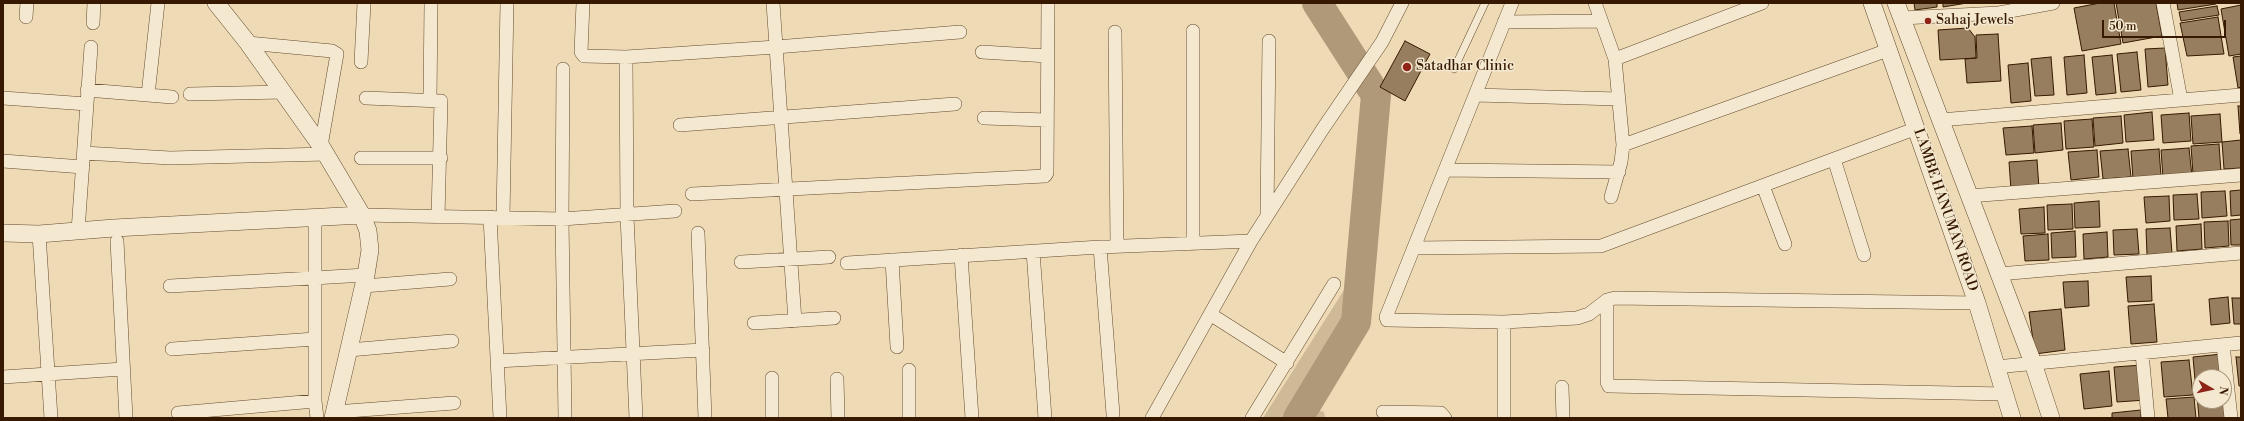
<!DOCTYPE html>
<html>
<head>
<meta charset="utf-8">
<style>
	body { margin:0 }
	#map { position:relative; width:2244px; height:421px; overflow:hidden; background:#eedbb6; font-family:"Libre Bodoni",serif }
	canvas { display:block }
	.frame { position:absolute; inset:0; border:4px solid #361900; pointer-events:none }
	.north { position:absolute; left:2192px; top:369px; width:40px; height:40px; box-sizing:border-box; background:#f4e8d0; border:1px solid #a8957d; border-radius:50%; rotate:99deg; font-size:11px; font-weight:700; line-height:16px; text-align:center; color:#361900 }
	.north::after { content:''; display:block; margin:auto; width:14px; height:18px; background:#8f2418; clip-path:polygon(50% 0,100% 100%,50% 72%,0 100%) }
	.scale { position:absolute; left:2102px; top:20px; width:124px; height:18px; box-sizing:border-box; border:2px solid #361900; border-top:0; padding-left:5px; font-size:12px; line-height:14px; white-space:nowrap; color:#361900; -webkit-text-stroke:3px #f4e8d0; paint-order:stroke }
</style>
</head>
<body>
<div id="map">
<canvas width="2244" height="421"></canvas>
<div class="frame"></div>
<div class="north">N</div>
<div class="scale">50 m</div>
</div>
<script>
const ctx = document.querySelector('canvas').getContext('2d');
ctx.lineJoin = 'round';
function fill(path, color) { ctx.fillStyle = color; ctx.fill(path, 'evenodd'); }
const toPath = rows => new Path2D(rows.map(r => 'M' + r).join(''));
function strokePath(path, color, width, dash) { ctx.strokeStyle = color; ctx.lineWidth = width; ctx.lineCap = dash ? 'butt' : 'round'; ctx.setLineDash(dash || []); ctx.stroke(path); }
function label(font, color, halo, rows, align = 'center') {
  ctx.font = font + ' "Libre Bodoni",serif'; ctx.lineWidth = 3; ctx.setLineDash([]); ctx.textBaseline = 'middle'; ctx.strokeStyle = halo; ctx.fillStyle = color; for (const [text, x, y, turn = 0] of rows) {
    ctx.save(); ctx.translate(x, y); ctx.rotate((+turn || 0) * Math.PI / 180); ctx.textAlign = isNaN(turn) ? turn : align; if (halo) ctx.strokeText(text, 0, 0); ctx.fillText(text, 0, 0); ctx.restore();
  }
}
fill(toPath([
	[1344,290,1357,302,1293,418,1263,418],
	[1309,408,1324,412,1325,418,1304,418]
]), '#cfba97');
strokePath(toPath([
	[1298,418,1356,322,1376,95,1317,3]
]), '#af9978', 30);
const building = toPath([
	[1914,3,1937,3,1937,7,1915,10,1914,3],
	[1943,3,1967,3,1943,7,1943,3],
	[2100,3,2114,3,2121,44,2082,51,2074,8,2100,3],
	[2116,3,2156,3,2162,36,2123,43,2116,3],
	[2177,3,2216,3,2216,4,2178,10,2177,3],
	[2241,5,2241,54,2229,56,2221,9,2241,5],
	[2217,6,2219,15,2181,21,2179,12,2217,6],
	[2218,17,2224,54,2187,56,2180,23,2218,17],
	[1968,28,1975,37,1976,58,1940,60,1938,30,1968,28],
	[1998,34,2001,81,1967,83,1965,59,1977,58,1976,35,1998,34],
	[1405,41,1430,54,1405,101,1380,87,1405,41],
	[2165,48,2168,85,2148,87,2145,49,2165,48],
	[2137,52,2141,90,2121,92,2117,54,2137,52],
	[2084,55,2087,93,2067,95,2064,57,2084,55],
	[2112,55,2116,93,2096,95,2092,57,2112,55],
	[2241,56,2241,87,2238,88,2233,57,2241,56],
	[2051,57,2054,95,2035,96,2031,59,2051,57],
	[2028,63,2031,101,2011,103,2008,65,2028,63],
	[2238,106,2241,106,2241,134,2240,134,2238,106],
	[2152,112,2154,140,2126,142,2124,115,2152,112],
	[2189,113,2191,141,2163,143,2161,115,2189,113],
	[2220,114,2222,142,2193,144,2191,116,2220,114],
	[2121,116,2123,143,2095,146,2093,118,2121,116],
	[2092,119,2094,147,2066,149,2064,121,2092,119],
	[2061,123,2063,150,2035,153,2033,125,2061,123],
	[2032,126,2034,153,2006,155,2003,128,2032,126],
	[2241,140,2241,168,2224,169,2222,142,2241,140],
	[2219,144,2221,172,2193,174,2191,146,2219,144],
	[2189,148,2192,176,2163,178,2161,150,2189,148],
	[2128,149,2131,177,2103,179,2100,151,2128,149],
	[2159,149,2161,176,2133,179,2131,151,2159,149],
	[2097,150,2099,177,2071,180,2068,152,2097,150],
	[2037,160,2039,188,2011,190,2009,162,2037,160],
	[2241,190,2241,215,2231,216,2230,191,2241,190],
	[2225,191,2227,216,2202,218,2201,192,2225,191],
	[2197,194,2199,219,2174,220,2173,195,2197,194],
	[2169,196,2170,221,2146,223,2144,197,2169,196],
	[2099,201,2100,227,2075,228,2074,203,2099,201],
	[2072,204,2073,229,2048,230,2047,205,2072,204],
	[2044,207,2045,233,2021,234,2019,209,2044,207],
	[2241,219,2241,245,2231,245,2230,220,2241,219],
	[2228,221,2229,246,2205,248,2204,222,2228,221],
	[2201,224,2202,249,2177,251,2176,226,2201,224],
	[2170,228,2172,253,2147,255,2146,229,2170,228],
	[2137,229,2139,254,2114,255,2113,230,2137,229],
	[2075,231,2076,257,2052,258,2051,233,2075,231],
	[2107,232,2108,257,2084,259,2083,234,2107,232],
	[2048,234,2049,260,2025,261,2023,236,2048,234],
	[2151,276,2152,301,2128,302,2126,277,2151,276],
	[2088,281,2089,306,2065,308,2063,282,2088,281],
	[2228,297,2230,323,2211,325,2209,299,2228,297],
	[2232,298,2241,298,2241,324,2234,324,2232,298],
	[2154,304,2157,342,2131,344,2128,306,2154,304],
	[2061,309,2065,350,2035,354,2029,312,2061,309],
	[2222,354,2224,377,2200,377,2200,392,2196,392,2193,357,2222,354],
	[2236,357,2241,357,2241,386,2239,386,2236,357],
	[2189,360,2193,395,2164,397,2161,362,2189,360],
	[2143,365,2146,400,2117,402,2114,367,2143,365],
	[2109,371,2112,406,2084,409,2080,374,2109,371],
	[2197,395,2200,395,2200,401,2224,401,2228,418,2199,418,2197,395],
	[2194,397,2196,418,2168,418,2166,399,2194,397],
	[2141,410,2141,418,2112,418,2112,413,2141,410]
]);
fill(building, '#967e5f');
strokePath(building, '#361900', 1);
const service = toPath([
	[1454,69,1485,3]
]);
const minor = toPath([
	[583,3,581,52,584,56,626,57,776,47,960,32],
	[773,3,795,321],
	[1512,3,1386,317,1387,320,1504,322,1577,318,1589,314,1607,300,1615,298,1977,303],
	[1595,3,1615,59,1623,145,1621,162,1611,197],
	[2163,3,2181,100],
	[26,17,27,3],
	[1902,18,1999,13,2053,3],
	[1504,22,1601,21],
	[93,23,94,3],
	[1115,32,1117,246],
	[248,43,332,51,337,54,321,146],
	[982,52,1048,56],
	[626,57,627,216,636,418],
	[1615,59,1762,3],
	[361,62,364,3],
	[563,69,562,219,565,418],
	[87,90,172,97],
	[190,94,283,92],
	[148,95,158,3],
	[1475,95,1618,99],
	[3,98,87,104],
	[366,98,441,101,438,217],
	[430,100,431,3],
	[984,118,1047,120],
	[1940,120,2241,95],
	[680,125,955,104],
	[1623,145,1888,50],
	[84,153,170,158,326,154],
	[361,158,441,158],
	[1834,159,1864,255],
	[3,161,83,167],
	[1445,170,1619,172],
	[1763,186,1785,244],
	[692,194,1045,176,1047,173,1048,3],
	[1969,196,2241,175],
	[362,215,562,219,675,211],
	[1267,215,1269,41],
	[315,217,315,401,317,418],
	[490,217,500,418],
	[503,217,507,3],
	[78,231,91,47],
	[698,233,705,418],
	[39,234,51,418],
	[117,241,126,418],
	[1193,244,1193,31],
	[1100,247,1113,414],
	[1414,248,1601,246,1917,128],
	[1033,251,1045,418],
	[961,255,972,418],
	[892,260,897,347],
	[741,262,829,257],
	[847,263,1100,247,1251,241],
	[1999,274,2241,253],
	[170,286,366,275],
	[364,286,450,279],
	[1607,300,1607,382,1609,386,2004,394],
	[1210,314,1287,363],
	[754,323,834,318],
	[2223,345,2231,418],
	[172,349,315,339],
	[349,350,452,341],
	[2142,353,2148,418],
	[497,361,703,350],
	[1996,367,2241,343],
	[3,377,123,369],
	[837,379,838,418],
	[1562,387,1563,418],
	[335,412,454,403],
	[1383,412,1441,413,1445,418],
	[178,413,315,401],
	[772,418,772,378],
	[909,418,909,370],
	[1152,418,1251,241,1322,130,1382,42,1402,3],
	[1252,418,1334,284],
	[1504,418,1504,322]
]);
const tertiary = toPath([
	[216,3,248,43,321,146,362,215,368,231,370,250,366,275,333,418],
	[1872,3,1977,303,2012,418],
	[1896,3,2033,363,2051,418],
	[3,233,39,234,114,228,362,215]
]);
strokePath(service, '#644a2e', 8);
strokePath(minor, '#644a2e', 14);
strokePath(tertiary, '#644a2e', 18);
strokePath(service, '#f4e8d0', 7);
strokePath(minor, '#f4e8d0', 13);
strokePath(tertiary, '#f4e8d0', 17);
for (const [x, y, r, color] of [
	[1928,21,4,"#8f2418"],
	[1407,67,5,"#8f2418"]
]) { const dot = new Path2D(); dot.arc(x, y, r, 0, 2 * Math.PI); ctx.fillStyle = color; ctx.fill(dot); strokePath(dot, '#f4e8d0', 1.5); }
label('14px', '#361900', '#f4e8d0', [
	["Sahaj Jewels",1936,21],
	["Satadhar Clinic",1416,67]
], 'left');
label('14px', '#361900', '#f4e8d0', [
	["LAMBE HANUMAN ROAD",1945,210,71]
]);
</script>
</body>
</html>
